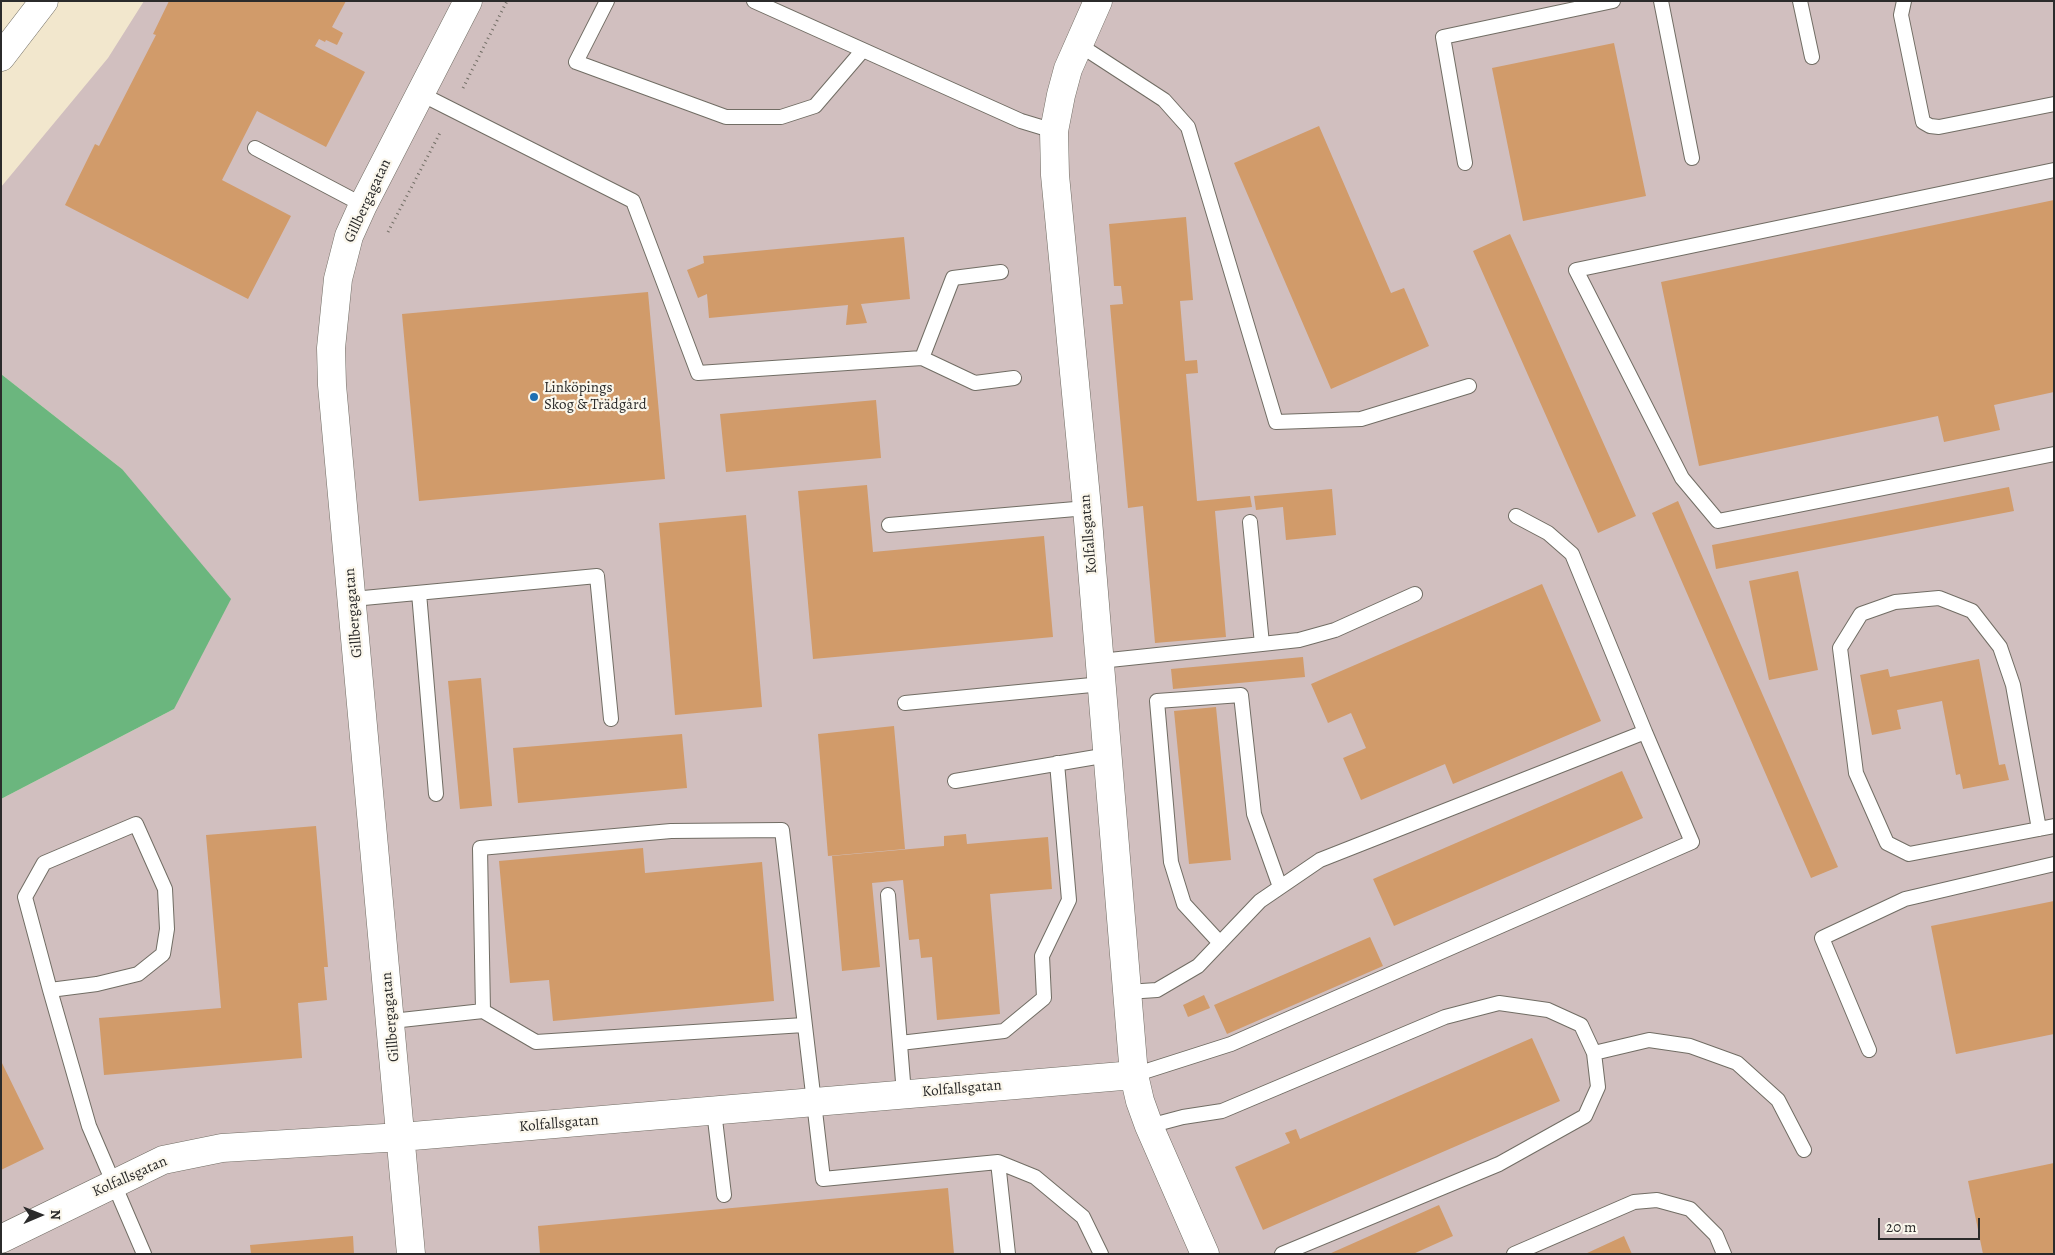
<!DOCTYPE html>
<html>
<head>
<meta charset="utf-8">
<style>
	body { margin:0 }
	#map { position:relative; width:2055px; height:1255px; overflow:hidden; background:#f2e7cd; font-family:Alegreya,serif }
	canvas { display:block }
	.frame { position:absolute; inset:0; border:2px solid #2b2b2b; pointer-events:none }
	.north { position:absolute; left:15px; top:1190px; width:50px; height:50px; -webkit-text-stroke:4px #fbf7ec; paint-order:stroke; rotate:89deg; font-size:14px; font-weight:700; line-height:20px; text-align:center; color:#2b2b2b }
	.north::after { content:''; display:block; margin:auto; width:18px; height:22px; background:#2b2b2b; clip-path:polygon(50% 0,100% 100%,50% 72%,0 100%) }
	.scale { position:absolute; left:1878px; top:1218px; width:102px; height:22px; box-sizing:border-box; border:2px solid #2b2b2b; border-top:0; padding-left:6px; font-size:15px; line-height:18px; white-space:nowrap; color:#2b2b2b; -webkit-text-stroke:4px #fbf7ec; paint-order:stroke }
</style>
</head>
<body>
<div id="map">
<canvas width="2055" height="1255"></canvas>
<div class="frame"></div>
<div class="north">N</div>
<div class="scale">20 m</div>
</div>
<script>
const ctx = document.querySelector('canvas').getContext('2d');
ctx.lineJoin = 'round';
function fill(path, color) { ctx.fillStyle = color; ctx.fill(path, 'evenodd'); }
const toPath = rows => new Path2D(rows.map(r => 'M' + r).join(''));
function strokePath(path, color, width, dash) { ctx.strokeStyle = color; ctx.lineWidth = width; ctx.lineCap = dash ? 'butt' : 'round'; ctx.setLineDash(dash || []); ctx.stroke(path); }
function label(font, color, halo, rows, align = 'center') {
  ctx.font = font + ' Alegreya,serif'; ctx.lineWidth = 4.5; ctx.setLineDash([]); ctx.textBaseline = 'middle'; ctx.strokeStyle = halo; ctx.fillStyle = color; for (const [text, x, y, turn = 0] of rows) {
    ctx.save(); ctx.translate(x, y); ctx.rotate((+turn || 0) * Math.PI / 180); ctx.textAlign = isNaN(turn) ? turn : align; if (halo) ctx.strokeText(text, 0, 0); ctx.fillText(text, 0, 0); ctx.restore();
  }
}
fill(toPath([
	[144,1,2054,1,2054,1254,1,1254,1,799,174,709,122,469,1,374,1,187,108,58]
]), '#d1bfbf');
fill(toPath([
	[1,374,122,469,231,599,174,709,1,799]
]), '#6bb67e');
fill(toPath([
	[169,1,346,1,332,27,343,33,337,45,326,40,325,42,319,39,315,46,365,72,326,147,257,111,222,180,291,216,248,299,65,205,95,144,99,146,156,35,153,34],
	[1614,43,1646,196,1523,221,1492,68],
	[1319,126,1391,293,1404,288,1429,346,1331,389,1234,163],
	[2054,200,2054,392,1994,405,2000,430,1944,442,1938,416,1699,466,1661,282],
	[1186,217,1193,300,1180,301,1185,361,1197,360,1198,373,1186,374,1197,501,1250,496,1252,507,1215,511,1226,637,1155,643,1143,506,1128,508,1110,305,1123,304,1121,286,1114,286,1109,224],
	[1510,234,1636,516,1598,533,1473,251],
	[904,237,910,299,861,304,867,323,846,325,848,305,709,318,707,294,698,298,687,270,704,263,703,256],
	[648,292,665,479,419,501,402,314],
	[876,400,881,458,726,472,720,414],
	[867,485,873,552,1044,536,1053,637,813,659,798,491],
	[2009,487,2014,511,1716,569,1712,545],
	[1332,489,1336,535,1286,540,1283,507,1256,510,1254,496],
	[1678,501,1838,867,1811,878,1652,513],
	[746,515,762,707,675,715,659,523],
	[1798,571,1818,670,1769,680,1749,581],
	[1542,584,1601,721,1453,784,1445,764,1361,800,1343,758,1366,748,1351,713,1328,723,1311,684],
	[1303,657,1305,677,1173,689,1171,669],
	[1979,659,1999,765,2005,764,2009,780,1963,789,1960,774,1956,775,1942,701,1897,710,1901,729,1872,735,1860,675,1888,669,1890,677],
	[481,678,492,806,460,809,448,681],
	[1216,707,1231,860,1189,864,1174,711],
	[894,726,905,849,828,856,818,734],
	[682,734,687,788,518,803,513,748],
	[1622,771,1643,818,1394,926,1373,879],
	[316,826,328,967,324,967,327,1000,298,1003,302,1058,104,1075,99,1018,221,1008,206,835],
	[966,834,967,844,1048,837,1052,889,990,894,1000,1014,937,1020,932,957,921,958,919,939,909,940,903,880,872,883,880,967,842,971,832,856,944,846,944,836],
	[643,848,645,873,762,862,774,1001,553,1021,549,980,510,983,499,861],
	[2054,901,2054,1034,1956,1054,1931,926],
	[1370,937,1383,966,1227,1034,1214,1005],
	[1204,995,1210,1008,1188,1017,1183,1005],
	[1532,1038,1560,1101,1263,1230,1235,1167,1290,1143,1285,1133,1296,1129,1300,1139],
	[1,1061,44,1149,1,1170],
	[2054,1163,2054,1254,1983,1254,1968,1181],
	[948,1188,954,1254,540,1254,538,1226],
	[1439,1205,1453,1236,1413,1254,1329,1254],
	[353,1236,354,1254,251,1254,250,1245],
	[1624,1236,1632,1254,1585,1254]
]), '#d19b6a');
const lane = toPath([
	[607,1,576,62,726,117,781,117,815,106,863,50],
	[754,1,1021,121,1054,131],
	[1661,1,1692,158],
	[1800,1,1812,57],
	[1904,1,1901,15,1923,122,1930,126,1939,127,2054,104],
	[1078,44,1164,100,1188,127,1276,422,1361,419,1469,386],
	[421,94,633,201,698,373,922,358,975,383,1014,378],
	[255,148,363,205],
	[1465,163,1443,37,1613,1],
	[2054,170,1576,270,1682,478,1718,521,2054,454],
	[922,358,953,278,1001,272],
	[1516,516,1548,533,1572,554,1645,732],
	[889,525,1087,508],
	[419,593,436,794],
	[353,599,597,576,611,719],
	[1262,644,1299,640,1335,630,1415,594],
	[1100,661,1262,644,1250,522],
	[905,703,1102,684],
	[955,781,1108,755],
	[2039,829,2013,685,2000,647,1972,611,1939,598,1895,602,1861,614,1840,648,1856,773,1887,843,1909,854,2039,829,2054,826],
	[888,895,904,1094],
	[1220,943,1184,904,1171,862,1157,701,1241,695,1254,814,1280,887],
	[50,990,97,984,138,974,163,954,167,929,165,889,136,824,44,863,25,897,50,990,89,1126,144,1254],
	[1127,992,1157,990,1198,966,1260,901,1320,860,1645,732,1692,842,1231,1044,1134,1075],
	[483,1011,480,848,671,831,782,830,823,1179,998,1162,1008,1254],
	[392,1021,483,1011,536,1042,804,1025],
	[900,1043,1004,1031,1044,998,1042,956,1069,900,1057,763],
	[1869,1050,1822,938,1905,899,2054,864],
	[1594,1053,1649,1040,1690,1046,1737,1063,1778,1100,1804,1150],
	[714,1111,724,1195],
	[1149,1126,1183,1117,1222,1111,1445,1017,1499,1003,1548,1010,1581,1025,1594,1053,1598,1087,1585,1116,1499,1164,1282,1254],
	[998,1162,1035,1177,1083,1217,1101,1254],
	[1514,1254,1634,1202,1657,1200,1690,1209,1716,1235,1724,1254]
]);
const street = toPath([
	[1098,1,1068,69,1061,95,1054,131,1055,175,1087,508,1134,1075,1140,1101,1149,1126,1205,1254],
	[1,1239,163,1160,222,1148,401,1137,1134,1075],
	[411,1254,332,385,331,348,338,279,349,236,363,205,468,1]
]);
const secondary = toPath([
	[1,57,44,1]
]);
strokePath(lane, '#716d64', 16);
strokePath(street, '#716d64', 29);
strokePath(secondary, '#716d64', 29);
strokePath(toPath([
	[463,88,507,1],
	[388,232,441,131]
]), '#716d64', 3, [1, 4]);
strokePath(lane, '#fff', 14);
strokePath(street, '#fff', 28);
strokePath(secondary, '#fff', 28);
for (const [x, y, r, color] of [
	[534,397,5,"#1f6fb2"]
]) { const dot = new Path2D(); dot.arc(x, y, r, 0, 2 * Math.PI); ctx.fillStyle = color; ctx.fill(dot); strokePath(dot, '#fbf7ec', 2); }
label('15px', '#2b2b2b', '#fbf7ec', [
	["Gillbergagatan",368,201,-65],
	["Kolfallsgatan",1089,534,-95],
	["Gillbergagatan",354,613,-95],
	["Gillbergagatan",391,1017,-95],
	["Kolfallsgatan",962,1089,-5],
	["Kolfallsgatan",559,1124,-5],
	["Kolfallsgatan",130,1177,-24]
]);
label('15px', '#2b2b2b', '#fbf7ec', [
	["Linköpings",544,388],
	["Skog & Trädgård",544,405]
], 'left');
</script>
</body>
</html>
